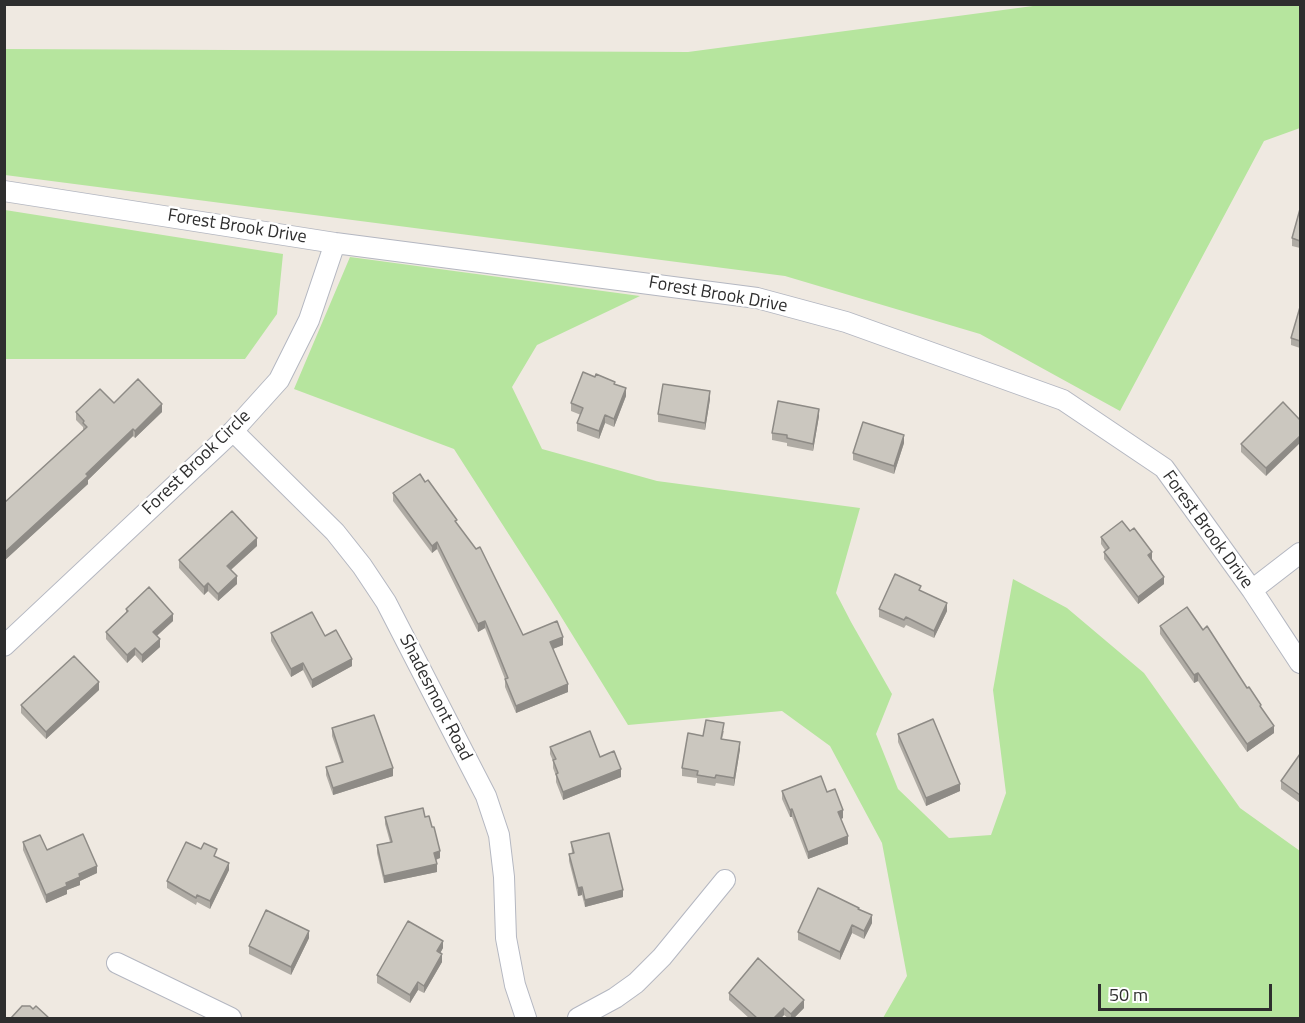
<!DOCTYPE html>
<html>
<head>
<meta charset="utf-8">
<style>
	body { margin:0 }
	#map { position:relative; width:1305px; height:1023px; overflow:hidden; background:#efe9e1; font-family:"Titillium Web",sans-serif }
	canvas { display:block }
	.frame { position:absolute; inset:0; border:6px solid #2e2e2e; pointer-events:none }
	.scale { position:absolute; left:1098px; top:984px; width:174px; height:27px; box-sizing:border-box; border:3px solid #2e2e2e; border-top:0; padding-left:8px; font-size:18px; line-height:21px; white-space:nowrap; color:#2e2e2e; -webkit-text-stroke:4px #fff; paint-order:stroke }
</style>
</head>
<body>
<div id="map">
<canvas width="1305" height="1023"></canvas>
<div class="frame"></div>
<div class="scale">50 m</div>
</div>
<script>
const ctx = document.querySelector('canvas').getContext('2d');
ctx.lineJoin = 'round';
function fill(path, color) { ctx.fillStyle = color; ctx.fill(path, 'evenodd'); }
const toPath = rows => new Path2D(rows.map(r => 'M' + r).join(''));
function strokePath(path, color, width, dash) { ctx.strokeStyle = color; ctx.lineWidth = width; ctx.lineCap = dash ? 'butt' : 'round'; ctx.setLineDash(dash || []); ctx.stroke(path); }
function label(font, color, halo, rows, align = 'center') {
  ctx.font = font + ' "Titillium Web",sans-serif'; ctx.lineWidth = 5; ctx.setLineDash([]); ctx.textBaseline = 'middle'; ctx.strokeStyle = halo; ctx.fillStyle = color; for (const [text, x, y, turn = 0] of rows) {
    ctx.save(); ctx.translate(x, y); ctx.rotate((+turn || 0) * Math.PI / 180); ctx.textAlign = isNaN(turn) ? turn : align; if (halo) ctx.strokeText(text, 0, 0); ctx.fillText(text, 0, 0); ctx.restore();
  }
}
fill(toPath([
	[1048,4,1300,5,1300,128,1264,141,1120,411,980,334,785,276,5,175,5,49,688,52],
	[5,210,283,254,277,314,245,359,5,359],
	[350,257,640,296,537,345,512,387,542,449,657,481,860,508,836,593,851,622,892,694,876,734,898,789,949,838,991,835,1006,793,993,690,1013,579,1067,608,1144,673,1240,808,1300,851,1300,1018,883,1018,907,976,882,843,830,746,782,711,628,725,549,597,454,449,294,389]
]), '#b6e59e');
const minor = toPath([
	[4,191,335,243,757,298,846,322,1063,400,1164,468,1252,590,1300,663],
	[233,431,335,532,362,566,386,602,486,796,499,835,504,877,506,938,515,985,526,1018],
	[1252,590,1300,553],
	[4,646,233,431,279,380,309,320,335,243],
	[117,963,231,1018],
	[578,1018,615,998,636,983,662,957,725,880]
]);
strokePath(minor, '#b4b7c1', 22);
strokePath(minor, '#fff', 20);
fill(toPath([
	[1300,209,1300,248,1292,246,1292,238],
	[1300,307,1300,348,1291,345,1291,338],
	[615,384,626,396,614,427,605,423,599,439,577,431,577,423,581,415,571,411,571,403],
	[710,399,705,430,658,422,658,414],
	[1283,402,1266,476,1241,452,1241,444],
	[114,403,162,412,135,438,133,436,88,480,88,484,4,561,4,503,83,430,83,427,76,420,76,412],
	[819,416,813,451,787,446,787,443,772,440,772,433],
	[904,443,894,474,853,460,853,453],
	[393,493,457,524,523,635,563,645,553,649,568,692,516,713,505,687,505,679,485,628,478,632,437,549,432,553,393,501],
	[1101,537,1152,559,1164,584,1138,604,1104,559,1104,552,1105,550,1101,544],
	[257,546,231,570,237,584,218,601,208,591,204,595,179,568,179,560],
	[921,591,947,611,934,638,906,625,904,628,879,617,879,609],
	[126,609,173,621,157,636,160,647,142,663,135,655,127,663,106,639,106,632,126,614],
	[1160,626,1203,630,1261,708,1274,733,1247,752,1198,681,1194,683,1160,634],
	[271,633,325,636,352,666,312,688,303,670,291,677,271,641],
	[99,690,46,739,21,713,21,705],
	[332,728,393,776,333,795,326,775,326,767,341,762,332,736],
	[724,731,722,739,740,749,734,786,716,783,715,786,697,783,697,778,682,776,682,768,703,736],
	[898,734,960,791,926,806,898,742],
	[550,747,600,757,621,777,563,800,556,782,556,776,553,768,553,761,550,754],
	[1300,755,1300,803,1281,789,1281,781],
	[782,791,827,792,843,818,841,819,848,844,808,859,792,817,790,817,782,799],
	[385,817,425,817,440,858,436,860,437,872,384,883,377,853,377,845,390,842,385,824],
	[23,842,47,850,97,873,80,881,80,885,67,890,67,894,46,903,23,850],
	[571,842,623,897,585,907,582,895,578,896,569,861,569,854,572,853],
	[217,857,229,870,210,909,197,902,196,905,167,888,167,881],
	[859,909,872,923,864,939,852,933,840,960,798,940,798,932],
	[309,938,291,975,249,954,249,946],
	[443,948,440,953,442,962,424,993,418,990,410,1003,377,983,377,975],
	[729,993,804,1008,794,1018,788,1018,784,1015,781,1018,749,1018,729,1000]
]), '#afaba4');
fill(toPath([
	[626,388,626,396,614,427,614,419],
	[710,391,710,399,705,430,705,423],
	[162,404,162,412,135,438,135,431],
	[819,409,819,416,813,451,813,444],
	[605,415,605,423,599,439,599,431],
	[133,429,133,436,88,480,88,484,4,561,4,553],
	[904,435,904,443,894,474,894,466],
	[1300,436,1300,443,1266,476,1266,468],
	[257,538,257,546,227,573,227,566],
	[437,542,437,549,432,553,432,546],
	[1152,552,1152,559,1148,563,1148,555],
	[237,576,237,584,218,601,218,594],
	[1164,577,1164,584,1138,604,1138,597],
	[208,583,208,591,204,595,204,587],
	[947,603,947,611,934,638,934,631],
	[173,614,173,621,153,639,153,632],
	[485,621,485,628,478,632,478,624],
	[563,637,563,645,550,650,550,642],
	[160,639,160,647,142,663,142,655],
	[135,648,135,655,127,663,127,655],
	[352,659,352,666,312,688,312,680],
	[303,663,303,670,291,677,291,669],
	[1198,673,1198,681,1194,683,1194,675],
	[99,682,99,690,46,739,46,732],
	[568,684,568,692,516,713,516,706],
	[1274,726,1274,733,1247,752,1247,744],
	[740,742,740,749,734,786,734,778],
	[393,768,393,776,333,795,333,788],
	[621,769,621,777,563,800,563,792],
	[960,784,960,791,926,806,926,798],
	[792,809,792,817,790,817,790,810],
	[843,810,843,818,838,820,838,812],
	[848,836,848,844,808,859,808,852],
	[440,851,440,858,434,860,434,853],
	[229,863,229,870,210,909,210,901],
	[437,864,437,872,384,883,384,876],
	[97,866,97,873,80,881,80,885,67,890,67,894,46,903,46,895,66,883,79,874],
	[582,887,582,895,578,896,578,888],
	[623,890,623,897,585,907,585,900],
	[872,915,872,923,864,939,864,931],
	[852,925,852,933,840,960,840,952],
	[309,931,309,938,291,975,291,967],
	[443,941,443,948,437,959,437,951],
	[442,954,442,962,424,993,424,986],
	[418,982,418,990,410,1003,410,995],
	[804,1000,804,1008,794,1018,791,1018,791,1014],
	[784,1008,784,1015,781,1018,774,1018]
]), '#8e8b86');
const building = toPath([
	[1300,209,1300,241,1292,238,1300,209],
	[1300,307,1300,341,1291,338,1300,307],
	[583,372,595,377,596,374,615,382,614,384,626,388,614,419,605,415,599,431,577,423,583,408,571,403,583,372],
	[138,379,162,404,135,431,133,429,86,474,88,476,4,553,4,503,87,427,83,423,84,421,76,412,100,389,114,403,138,379],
	[663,384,710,391,705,423,658,414,663,384],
	[778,401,819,409,813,444,787,438,787,435,772,433,778,401],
	[1283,402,1300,420,1300,436,1266,468,1241,444,1283,402],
	[863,422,904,435,894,466,853,453,863,422],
	[420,474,425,482,428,480,457,520,455,521,476,549,480,547,523,635,557,621,563,637,550,642,568,684,516,706,505,679,508,678,485,621,478,624,437,542,432,546,393,493,420,474],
	[232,511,257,538,227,566,237,576,218,594,208,583,204,587,179,560,232,511],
	[1122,521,1130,531,1134,528,1152,552,1148,555,1164,577,1138,597,1104,552,1109,548,1101,537,1122,521],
	[895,574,921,586,919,590,947,603,934,631,906,617,904,620,879,609,895,574],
	[149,587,173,614,153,632,160,639,142,655,135,648,127,655,106,632,128,611,126,609,149,587],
	[1187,607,1203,630,1207,626,1247,688,1249,687,1261,705,1260,706,1274,726,1247,744,1198,673,1194,675,1160,626,1187,607],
	[312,612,325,636,336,630,352,659,312,680,303,663,291,669,271,633,312,612],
	[74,656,99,682,46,732,21,705,74,656],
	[374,715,393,768,333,788,326,767,343,762,332,728,374,715],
	[933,719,960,784,926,798,898,734,933,719],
	[706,720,724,723,721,739,740,742,734,778,716,775,715,778,697,775,698,771,682,768,688,733,703,736,706,720],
	[590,731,600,757,614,751,621,769,563,792,556,774,558,773,553,760,556,759,550,747,590,731],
	[1300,754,1300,795,1281,781,1300,754],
	[821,776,827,792,835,789,843,810,838,812,848,836,808,852,792,809,790,810,782,791,821,776],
	[423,808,425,817,429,816,432,827,434,827,440,851,434,853,437,864,384,876,377,845,392,842,385,817,423,808],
	[609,833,623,890,585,900,582,887,578,888,569,854,574,853,571,842,609,833],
	[83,834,97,866,79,874,80,877,66,883,67,886,46,895,23,842,40,835,47,850,83,834],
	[186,842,201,849,204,843,217,849,214,856,229,863,210,901,197,895,196,898,167,881,186,842],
	[818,888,859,908,858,909,872,915,864,931,852,925,840,952,798,932,818,888],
	[266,910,309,931,291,967,249,946,266,910],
	[408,921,443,941,437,951,442,954,424,986,418,982,410,995,377,975,408,921],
	[758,958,804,1000,791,1014,784,1008,774,1018,757,1018,729,993,758,958],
	[22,1006,30,1006,33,1009,36,1006,49,1018,11,1018,22,1006]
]);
fill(building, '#cbc7bf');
strokePath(building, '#8e8b86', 1.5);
label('18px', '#2e2e2e', '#fff', [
	["Forest Brook Drive",237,227,9],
	["Forest Brook Drive",718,295,10],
	["Forest Brook Circle",197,463,-44],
	["Forest Brook Drive",1207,530,54],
	["Shadesmont Road",435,698,63]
]);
</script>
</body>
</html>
